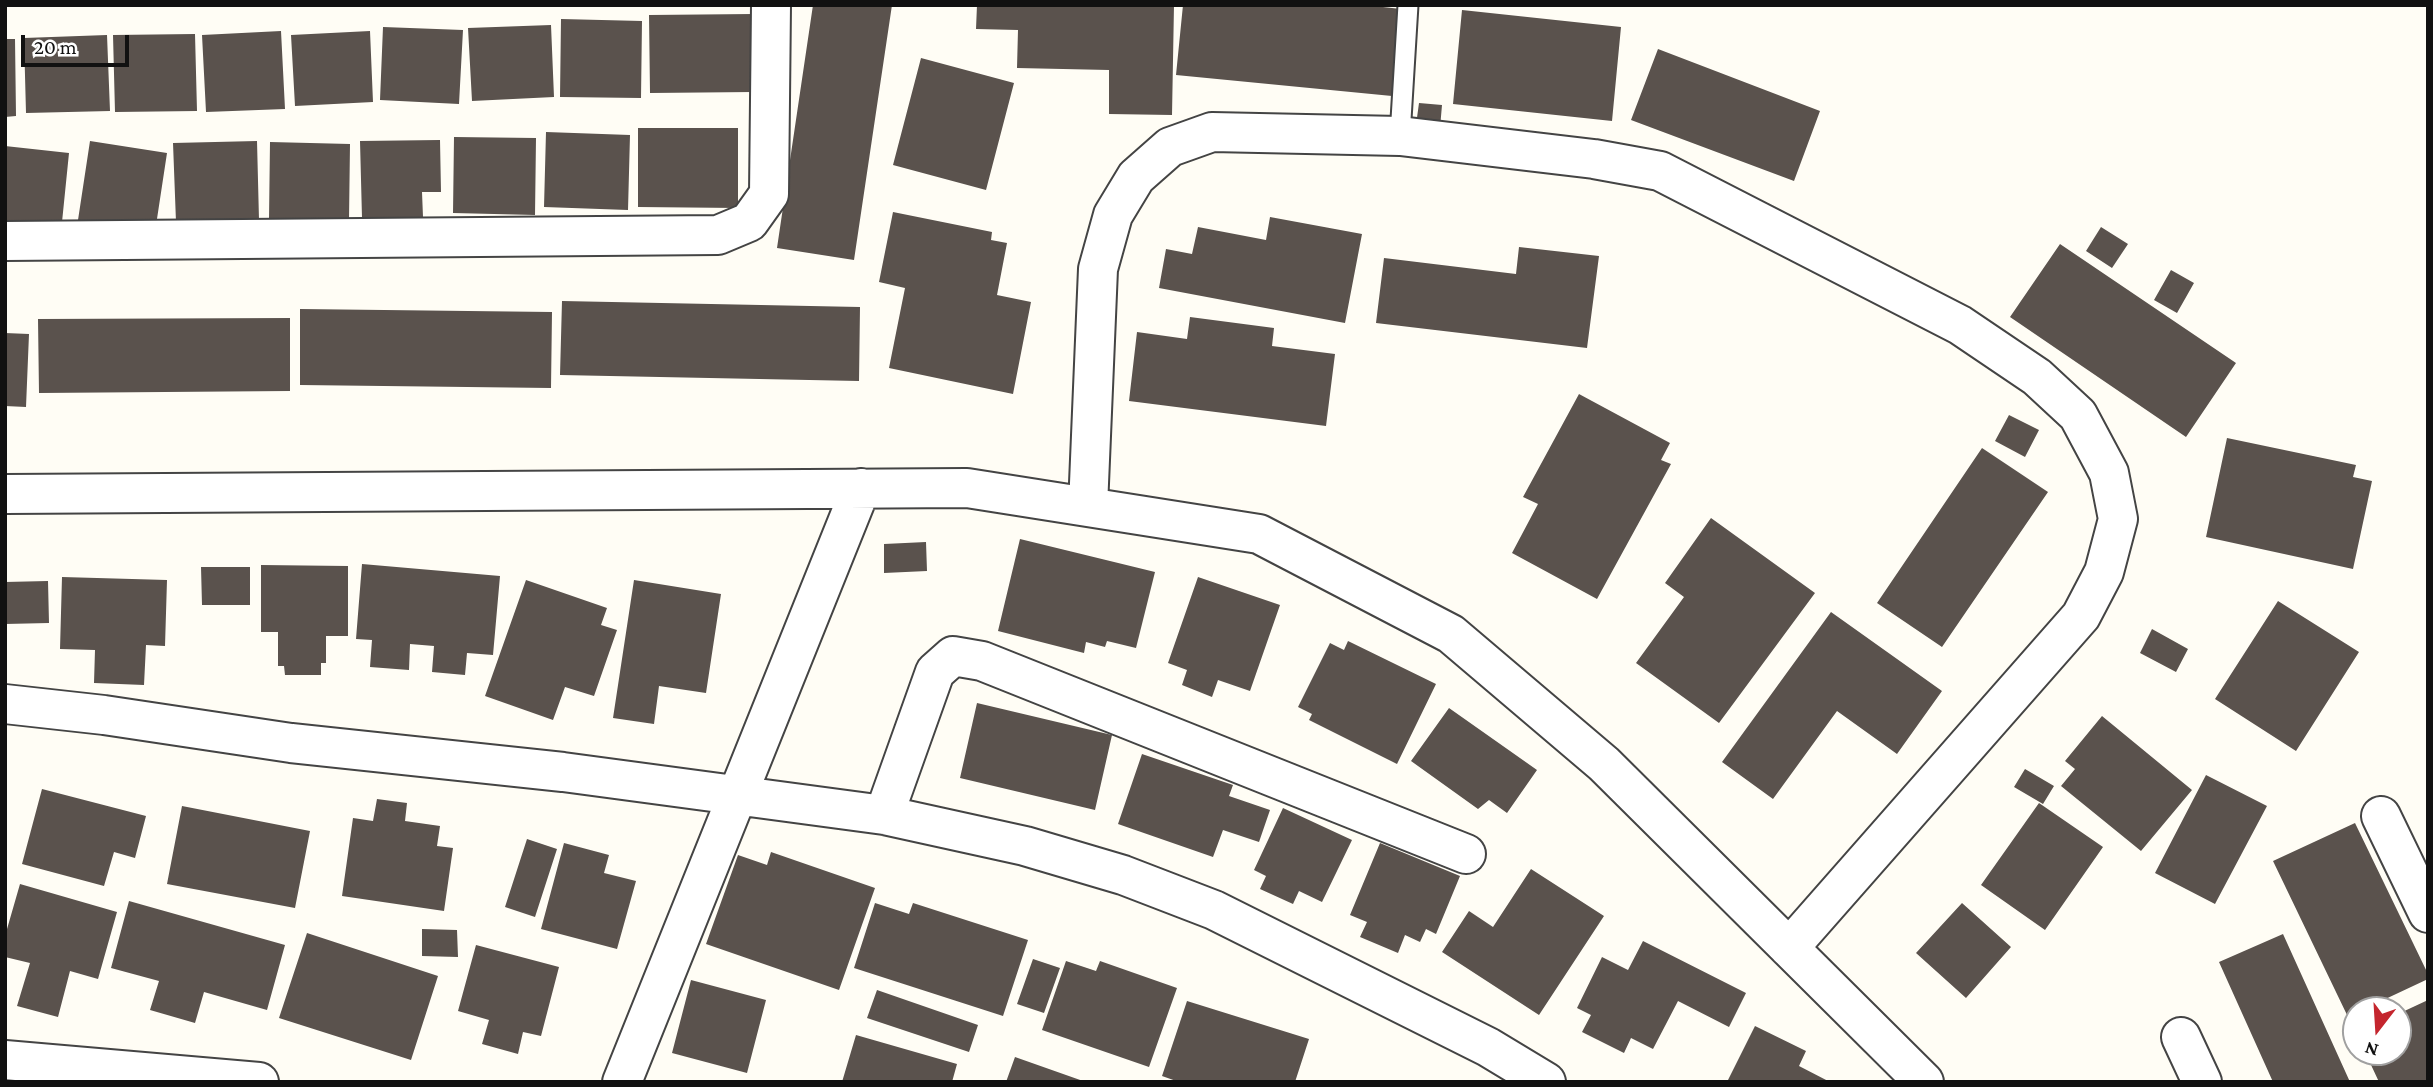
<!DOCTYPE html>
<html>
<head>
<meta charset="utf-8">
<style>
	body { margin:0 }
	#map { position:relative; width:2433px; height:1087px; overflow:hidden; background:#fffdf5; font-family:"Crimson Pro",serif }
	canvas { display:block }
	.frame { position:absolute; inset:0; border:7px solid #111; pointer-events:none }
	.north { position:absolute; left:2342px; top:996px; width:70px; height:70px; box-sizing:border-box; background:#fff; border:2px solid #a0a0a0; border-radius:50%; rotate:197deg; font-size:19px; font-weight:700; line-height:28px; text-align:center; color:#111 }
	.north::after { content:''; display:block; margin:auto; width:24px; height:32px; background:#c4262e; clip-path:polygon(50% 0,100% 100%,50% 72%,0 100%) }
	.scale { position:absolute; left:21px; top:35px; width:108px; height:32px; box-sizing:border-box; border:4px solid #111; border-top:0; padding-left:9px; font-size:21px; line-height:24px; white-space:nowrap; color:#111; -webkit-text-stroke:5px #fff; paint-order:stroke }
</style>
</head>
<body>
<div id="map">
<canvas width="2433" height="1087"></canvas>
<div class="frame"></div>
<div class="north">N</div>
<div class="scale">20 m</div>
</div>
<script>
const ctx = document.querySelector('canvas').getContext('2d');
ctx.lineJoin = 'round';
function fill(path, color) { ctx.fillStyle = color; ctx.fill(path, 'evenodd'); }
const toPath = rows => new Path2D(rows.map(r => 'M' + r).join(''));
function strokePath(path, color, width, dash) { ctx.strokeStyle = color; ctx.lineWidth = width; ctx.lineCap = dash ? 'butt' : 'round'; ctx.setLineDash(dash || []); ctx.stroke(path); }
fill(toPath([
	[813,5,892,5,854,260,777,248],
	[977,5,1174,5,1172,115,1109,114,1109,70,1017,68,1018,30,976,29],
	[1183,5,1365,5,1401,9,1392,96,1176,75],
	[1462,10,1621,27,1612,121,1453,104],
	[753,14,753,92,650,93,649,15],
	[561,19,642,21,641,98,560,97],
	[551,25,554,97,472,101,468,28],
	[383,27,463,30,459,104,380,100],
	[281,31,285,109,206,112,202,35],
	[370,31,373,102,295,106,291,35],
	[195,34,197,111,115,112,113,35],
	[107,35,110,111,26,113,24,38],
	[5,39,15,39,16,116,5,117],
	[1658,49,1820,111,1794,181,1631,120],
	[921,58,1014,83,986,190,893,165],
	[1419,103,1442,105,1440,128,1416,125],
	[638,128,738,128,738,208,638,207],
	[546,132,630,135,628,210,544,207],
	[454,137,536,138,535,215,453,213],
	[440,140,441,192,422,192,423,217,362,218,360,141],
	[90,141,167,153,155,232,78,220],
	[257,141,259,220,176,222,173,143],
	[270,142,350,144,349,220,269,219],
	[5,146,69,153,61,232,5,226],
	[893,212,992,232,991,240,1007,243,997,295,1031,302,1013,394,889,368,905,288,879,282],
	[1270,217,1362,234,1345,323,1159,288,1166,249,1192,254,1198,227,1266,240],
	[2101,227,2128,244,2112,268,2086,251],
	[2060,244,2236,363,2186,437,2010,317],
	[1519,247,1599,256,1587,348,1376,323,1384,258,1516,274],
	[2171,270,2194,283,2177,313,2154,300],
	[562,301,860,307,859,381,560,375],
	[300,309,552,312,551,388,300,385],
	[1190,317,1274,328,1272,346,1335,354,1326,426,1129,401,1137,332,1187,339],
	[290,318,290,391,39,393,38,319],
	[5,333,29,334,26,407,5,406],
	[1579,394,1670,443,1661,460,1671,464,1597,599,1512,553,1538,504,1523,497],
	[2009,415,2039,430,2025,457,1995,441],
	[2227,438,2356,465,2353,477,2372,481,2353,569,2206,537],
	[1982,448,2048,492,1942,647,1877,603],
	[1711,518,1815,593,1719,723,1636,663,1684,597,1665,583],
	[1020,539,1155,572,1136,648,1107,641,1105,647,1086,642,1084,653,998,631],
	[926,542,927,571,884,573,884,544],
	[362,564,500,576,493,655,467,653,465,675,432,672,434,646,410,644,409,670,370,667,372,640,356,639],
	[261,565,348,566,348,636,326,636,326,663,321,663,321,675,285,675,284,666,278,666,278,632,261,632],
	[201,567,250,567,250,605,202,605],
	[62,577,167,580,165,646,146,645,144,685,94,683,95,650,60,649],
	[1198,577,1280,605,1250,691,1218,680,1212,697,1182,685,1187,670,1168,663],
	[526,580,607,608,601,625,617,630,594,696,565,687,553,720,485,696],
	[634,580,721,594,706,693,659,686,654,724,613,718],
	[48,581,49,623,5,624,5,582],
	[2278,601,2359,652,2296,751,2215,699],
	[1831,612,1942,691,1897,754,1837,711,1773,799,1722,762],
	[2152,629,2188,649,2176,672,2140,653],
	[1348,641,1436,684,1397,764,1309,720,1312,714,1298,707,1330,643,1344,650],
	[977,703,1112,735,1095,810,960,778],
	[1449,708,1537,770,1507,813,1489,800,1478,809,1411,761],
	[2102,716,2192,790,2141,851,2061,786,2075,769,2065,761],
	[1142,754,1233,785,1229,796,1270,810,1259,842,1223,830,1213,857,1118,824],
	[2025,769,2054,786,2043,804,2014,787],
	[2206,775,2267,806,2215,904,2155,873],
	[42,789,146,816,135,858,114,852,104,886,22,864],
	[377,799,407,803,405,821,440,826,437,846,453,848,444,911,342,896,353,818,373,821],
	[2039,803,2103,847,2045,930,1981,885],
	[182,806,310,831,295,908,167,884],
	[1283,808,1352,840,1322,902,1299,891,1293,904,1260,889,1266,876,1254,870],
	[2355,823,2428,974,2428,979,2362,1010,2356,1010,2356,1013,2348,1017,2273,861],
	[527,839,557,849,535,917,505,907],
	[564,843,609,855,604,873,636,881,617,949,541,929],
	[1380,843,1460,876,1436,934,1426,929,1420,942,1405,935,1398,953,1360,937,1367,922,1350,915],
	[771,852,875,888,839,990,706,944,738,855,767,865],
	[1531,869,1604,916,1539,1015,1442,952,1469,911,1493,927],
	[20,884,117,912,98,979,70,971,58,1017,17,1006,30,963,5,957,5,936],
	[129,901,285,945,267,1010,204,992,195,1023,150,1010,159,981,111,968],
	[875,903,909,914,913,903,1028,940,1003,1016,854,968],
	[1962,903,2011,947,1966,998,1916,953],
	[422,929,457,930,458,957,422,956],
	[307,933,438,976,411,1060,279,1018],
	[2283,934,2350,1082,2273,1082,2219,962],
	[1643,941,1746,993,1729,1027,1678,1001,1653,1049,1631,1038,1624,1053,1582,1032,1591,1015,1577,1008,1602,957,1628,970],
	[476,945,559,967,541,1036,523,1032,518,1054,482,1044,489,1020,458,1011],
	[1033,959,1060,968,1044,1013,1017,1004],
	[1066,961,1096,971,1100,961,1177,988,1149,1067,1042,1030],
	[691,980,766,1000,747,1073,672,1053],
	[877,990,978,1025,969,1052,867,1018],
	[2428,1000,2428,1082,2379,1082,2365,1052,2398,1052,2398,1014],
	[1187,1001,1309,1039,1295,1082,1179,1082,1162,1076],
	[1755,1026,1806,1051,1799,1066,1830,1082,1732,1082,1728,1080],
	[856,1035,957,1064,952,1082,842,1082],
	[1015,1057,1083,1081,1083,1082,1006,1082]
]), '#5a524d');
const lane = toPath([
	[1400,136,1408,5]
]);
const street = toPath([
	[5,241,718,235,749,222,769,194,771,5],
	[5,494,967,488,1259,534,1451,634,1604,764,1924,1082],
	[1088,507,1098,269,1113,215,1136,177,1170,147,1212,132,1400,136,1594,159,1660,171,1960,325,2037,377,2078,415,2109,473,2118,519,2104,572,2081,616,1789,948],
	[5,704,104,715,291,743,563,772,884,815,1025,846,1123,875,1214,910,1488,1047,1546,1082],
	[884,815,935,672,953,656,982,661,1466,854],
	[2381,816,2428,913],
	[2181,1037,2202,1082],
	[5,1060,259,1082],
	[622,1082,861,488]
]);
strokePath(lane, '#444', 23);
strokePath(street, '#444', 42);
strokePath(lane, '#fff', 19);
strokePath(street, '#fff', 38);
</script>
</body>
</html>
